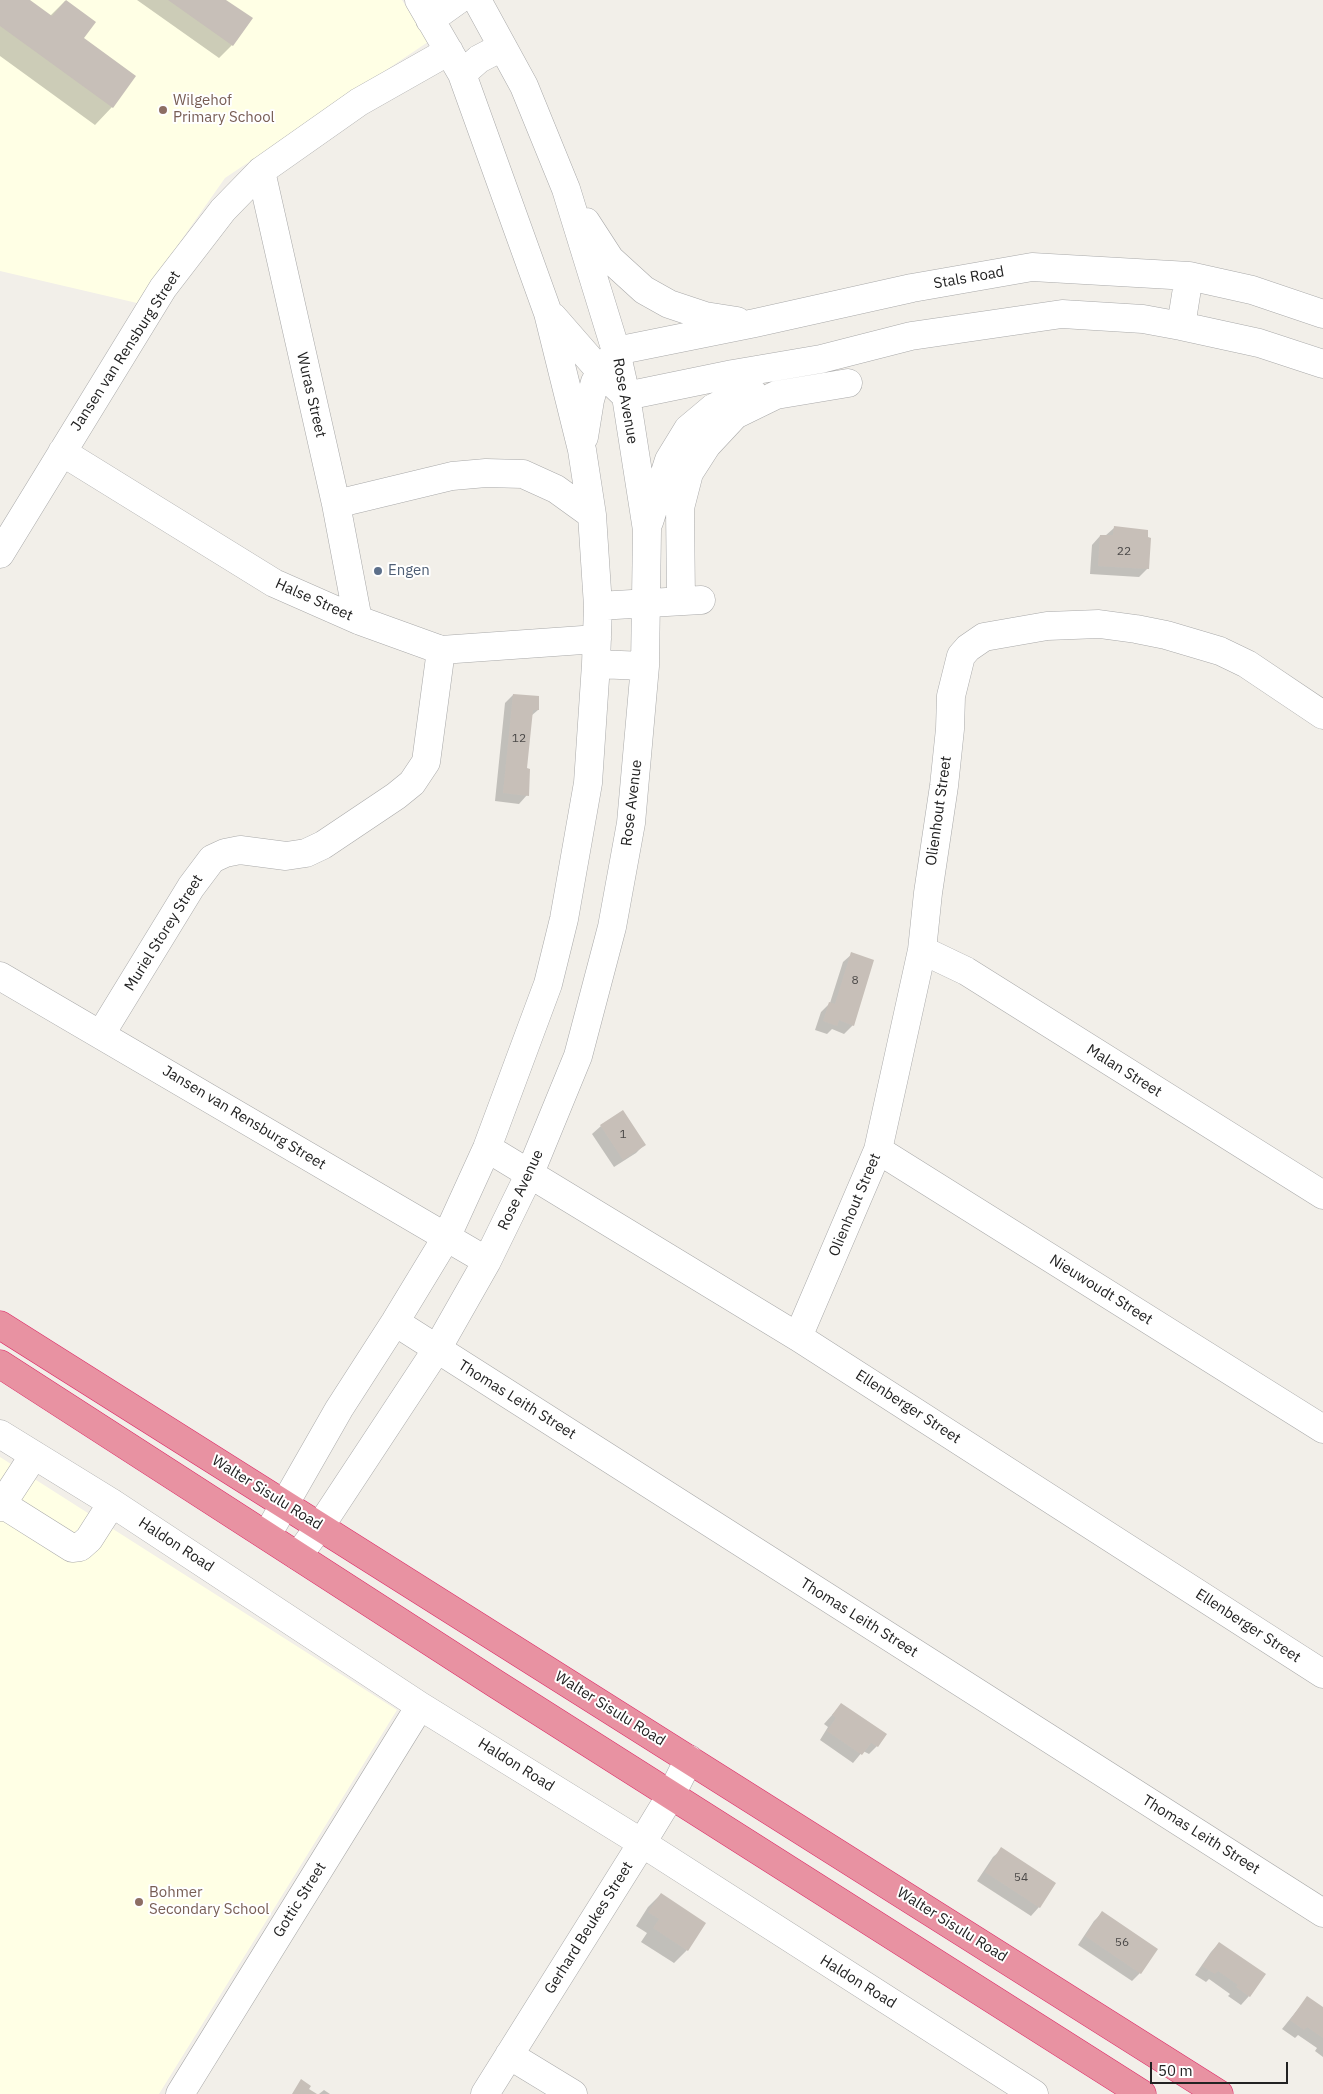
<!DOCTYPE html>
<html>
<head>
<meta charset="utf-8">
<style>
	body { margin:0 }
	#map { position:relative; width:1323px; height:2094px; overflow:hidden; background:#f2efe9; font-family:"IBM Plex Sans",sans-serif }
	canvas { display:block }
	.scale { position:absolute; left:1150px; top:2062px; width:138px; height:22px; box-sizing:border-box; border:2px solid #222; border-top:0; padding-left:6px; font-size:15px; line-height:18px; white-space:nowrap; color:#222; -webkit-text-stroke:4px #fff; paint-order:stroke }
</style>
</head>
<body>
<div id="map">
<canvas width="1323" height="2094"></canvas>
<div class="scale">50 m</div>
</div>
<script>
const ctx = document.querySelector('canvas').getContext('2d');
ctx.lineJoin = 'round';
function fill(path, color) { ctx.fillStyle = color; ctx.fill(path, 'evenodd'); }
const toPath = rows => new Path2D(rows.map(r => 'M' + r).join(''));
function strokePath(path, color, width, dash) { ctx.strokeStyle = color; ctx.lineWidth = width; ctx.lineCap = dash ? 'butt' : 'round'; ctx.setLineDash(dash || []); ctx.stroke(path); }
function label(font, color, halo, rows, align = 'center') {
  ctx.font = font + ' "IBM Plex Sans",sans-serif'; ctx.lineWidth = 4; ctx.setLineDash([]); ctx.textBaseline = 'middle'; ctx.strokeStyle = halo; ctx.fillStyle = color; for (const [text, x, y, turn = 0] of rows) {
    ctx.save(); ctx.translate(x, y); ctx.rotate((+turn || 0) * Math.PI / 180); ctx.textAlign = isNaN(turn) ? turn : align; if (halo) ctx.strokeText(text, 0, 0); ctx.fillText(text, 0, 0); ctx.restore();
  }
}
fill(toPath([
	[0,0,402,0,428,42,225,178,137,303,0,271],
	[0,1457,397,1710,159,2094,0,2094]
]), '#ffffe5');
fill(toPath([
	[0,0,28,0,50,16,65,1,94,22,82,38,134,76,112,107,95,125,0,56],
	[137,0,224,0,232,45,219,58],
	[1114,528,1148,568,1139,577,1090,574,1092,545,1100,536,1105,536],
	[513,695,538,710,531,716,525,769,527,795,519,804,495,801,505,703],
	[852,954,853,1025,844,1034,832,1029,827,1034,815,1030,821,1012,830,1003,843,962],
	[601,1126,644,1145,636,1153,614,1167,592,1134],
	[841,1705,877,1746,869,1754,863,1751,853,1763,820,1740,828,1727,824,1724],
	[1002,1849,1055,1883,1039,1907,1031,1916,977,1881,993,1857],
	[661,1894,687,1950,674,1963,641,1942,647,1933,636,1926,648,1907],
	[1102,1913,1140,1973,1132,1981,1078,1945,1094,1921],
	[1219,1943,1249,1996,1241,2005,1228,1996,1230,1994,1209,1979,1206,1982,1195,1975,1211,1952],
	[1307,1998,1323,2008,1323,2057,1315,2051,1317,2048,1298,2035,1295,2038,1282,2029],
	[324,2090,330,2094,319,2094]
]), '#0003');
fill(toPath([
	[0,0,30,0,52,16,66,0,96,22,84,38,136,76,113,108,0,26],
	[168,0,226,0,253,18,233,46],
	[1114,526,1148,530,1148,537,1151,538,1149,569,1098,566,1100,535,1113,535],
	[513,694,539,696,539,710,533,710,527,768,530,769,529,796,503,793],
	[851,952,874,960,854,1026,839,1020,837,1026,823,1021,829,1002,835,1004],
	[623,1110,646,1145,623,1160,600,1125],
	[841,1703,887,1734,878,1747,871,1743,862,1755,827,1731,836,1718,832,1715],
	[1001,1847,1056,1883,1040,1908,985,1872],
	[661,1893,706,1923,688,1951,653,1928,659,1919,648,1912],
	[1102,1911,1158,1949,1141,1974,1085,1936],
	[1219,1942,1266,1974,1250,1997,1236,1987,1238,1985,1218,1971,1215,1974,1202,1966],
	[1307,1996,1323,2007,1323,2038,1307,2027,1304,2030,1290,2020],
	[301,2079,311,2086,309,2089,317,2094,292,2094]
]), '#c7bfb8');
const minor = toPath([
	[430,20,458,0],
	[462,74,479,59,502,47],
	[261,171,336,504,358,620],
	[586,222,610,259,644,290,669,304,705,316,737,321],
	[553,317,601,372,626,396],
	[1181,326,1189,276],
	[616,351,755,323,912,288,1032,267,1189,276,1252,290,1323,314],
	[626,396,733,374,821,359,911,336,1062,314,1143,319,1181,326,1259,343,1323,364],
	[584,437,590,400,595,382,611,358],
	[62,452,274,583,358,620,441,650,597,639],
	[336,504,452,476,486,473,523,474,556,489,592,515],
	[649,522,669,460,688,429,713,408,751,390],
	[0,554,163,288,223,210,261,171,359,102,449,51],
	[681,601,680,508,689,473,707,445,735,415,776,395,848,383],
	[598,606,701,600],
	[596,664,645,666],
	[922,950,966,971,1323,1195],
	[0,976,487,1261],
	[101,1034,191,887,212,859,225,853,240,850,286,856,306,853,323,845,396,796,412,783,426,762,441,650],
	[487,1148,798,1337,1323,1674],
	[878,1150,1323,1429],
	[395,1322,1323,1913],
	[798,1337,878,1150,922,950,928,893,944,786,950,729,951,696,961,656,968,648,984,637,1047,626,1099,624,1136,629,1166,635,1220,651,1247,664,1323,715],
	[0,1434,112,1503,420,1706,642,1843,1034,2094],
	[2,1504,34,1455],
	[0,1507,2,1504,72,1548,80,1547,89,1539,112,1503],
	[267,1535,339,1409,395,1322,446,1238,487,1148,548,984,564,919,588,783,596,664,598,606,592,515,582,450,548,313,462,74,419,0],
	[298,1556,327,1516,437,1349,487,1261,530,1173,578,1056,612,927,631,823,645,666,647,530,626,396,616,351,566,189,524,86,477,0],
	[509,2055,573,2094],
	[180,2094,420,1706],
	[485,2094,634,1856,671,1795,689,1759]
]);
const highway = toPath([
	[0,1325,1219,2094],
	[0,1364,496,1684,1142,2094]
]);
strokePath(minor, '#a9a9a9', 29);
strokePath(highway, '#dc2a67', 29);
strokePath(minor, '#fff', 28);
strokePath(highway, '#e892a2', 28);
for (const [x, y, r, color] of [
	[163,110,5,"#8d6e63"],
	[378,571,5,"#5c6f8a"],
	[139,1902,5,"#8d6e63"]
]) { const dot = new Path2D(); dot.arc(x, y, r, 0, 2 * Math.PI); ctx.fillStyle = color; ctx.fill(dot); strokePath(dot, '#fff', 2); }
label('12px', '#4b4948', null, [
	["22",1124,552],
	["12",519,739],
	["8",855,981],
	["1",623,1135],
	["54",1021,1878],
	["56",1122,1943]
]);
label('15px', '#785e54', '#fff', [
	["Wilgehof",173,101],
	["Primary School",173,118],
	["Bohmer",149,1893],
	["Secondary School",149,1910]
], 'left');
label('15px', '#222', '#fff', [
	["Stals Road",969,278,-10],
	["Jansen van Rensburg Street",126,351,-57],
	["Wuras Street",311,395,77],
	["Rose Avenue",625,401,80],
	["Halse Street",314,600,24],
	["Rose Avenue",632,803,-83],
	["Olienhout Street",939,811,-82],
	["Muriel Storey Street",164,933,-58],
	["Malan Street",1124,1071,32],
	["Jansen van Rensburg Street",244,1118,31],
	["Rose Avenue",521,1190,-65],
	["Olienhout Street",855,1205,-67],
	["Nieuwoudt Street",1101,1290,32],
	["Thomas Leith Street",517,1400,32],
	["Ellenberger Street",908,1407,33],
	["Walter Sisulu Road",267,1493,32],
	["Haldon Road",176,1545,33],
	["Thomas Leith Street",859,1618,32],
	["Ellenberger Street",1248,1626,33],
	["Walter Sisulu Road",610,1709,32],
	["Haldon Road",516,1765,32],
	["Thomas Leith Street",1201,1835,32],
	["Gottic Street",300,1900,-58],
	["Walter Sisulu Road",952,1925,32],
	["Gerhard Beukes Street",589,1928,-58],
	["Haldon Road",858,1982,32]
]);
label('15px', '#4e5e75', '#fff', [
	["Engen",388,571]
], 'left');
</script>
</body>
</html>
